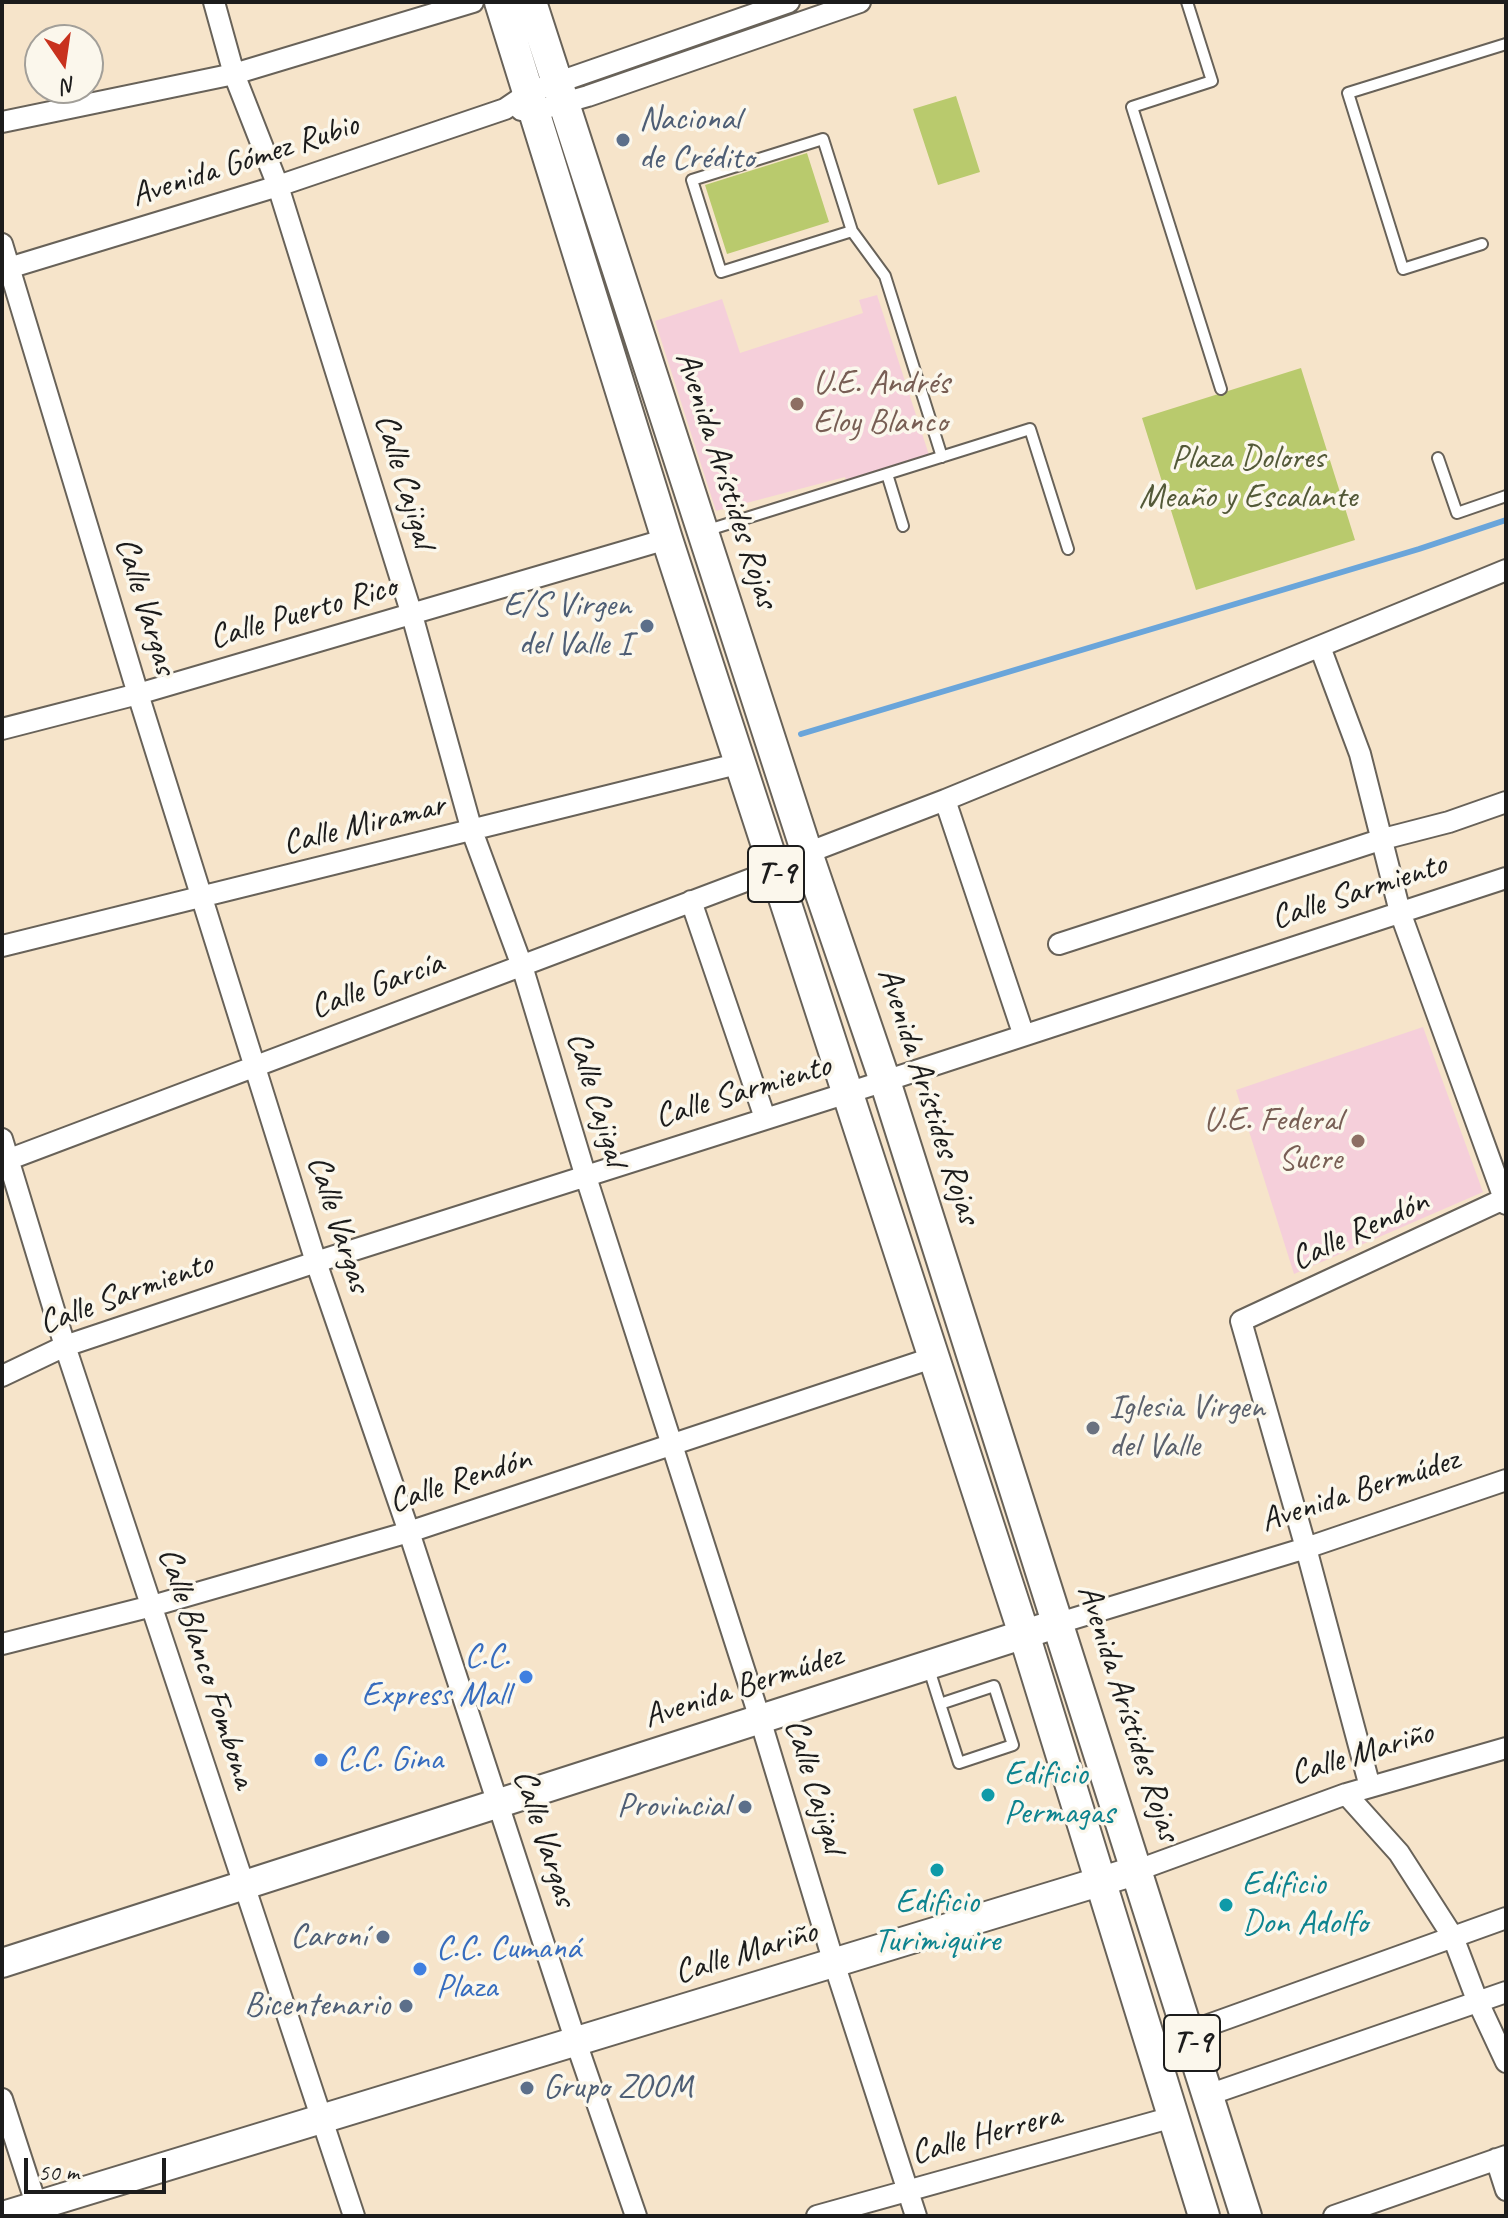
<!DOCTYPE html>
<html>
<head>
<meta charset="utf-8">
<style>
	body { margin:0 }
	#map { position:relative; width:1508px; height:2218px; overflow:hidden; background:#f6e4ca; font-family:Caveat,sans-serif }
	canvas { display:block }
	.frame { position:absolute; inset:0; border:4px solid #1c1c1c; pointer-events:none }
	.north { position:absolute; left:24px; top:24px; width:80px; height:80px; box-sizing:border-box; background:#fbf7ec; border:2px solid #a29f99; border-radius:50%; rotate:167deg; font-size:22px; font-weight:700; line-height:32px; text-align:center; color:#1c1c1c }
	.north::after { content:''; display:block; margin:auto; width:28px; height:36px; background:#c8321e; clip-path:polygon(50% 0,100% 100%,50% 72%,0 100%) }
	.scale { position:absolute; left:24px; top:2158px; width:142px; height:36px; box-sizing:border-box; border:4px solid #1c1c1c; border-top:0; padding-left:10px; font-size:24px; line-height:28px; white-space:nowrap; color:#1c1c1c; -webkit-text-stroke:6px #fbf7ec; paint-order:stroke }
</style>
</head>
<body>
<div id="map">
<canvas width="1508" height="2218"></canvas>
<div class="frame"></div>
<div class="north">N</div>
<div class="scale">50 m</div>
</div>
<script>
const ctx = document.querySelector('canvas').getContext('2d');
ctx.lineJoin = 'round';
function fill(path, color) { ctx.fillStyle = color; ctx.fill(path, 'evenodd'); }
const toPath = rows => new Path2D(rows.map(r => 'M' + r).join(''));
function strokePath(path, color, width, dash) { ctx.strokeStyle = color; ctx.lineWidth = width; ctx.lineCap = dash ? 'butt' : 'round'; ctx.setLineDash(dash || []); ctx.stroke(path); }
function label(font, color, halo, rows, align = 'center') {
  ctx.font = font + ' Caveat,sans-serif'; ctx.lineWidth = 7; ctx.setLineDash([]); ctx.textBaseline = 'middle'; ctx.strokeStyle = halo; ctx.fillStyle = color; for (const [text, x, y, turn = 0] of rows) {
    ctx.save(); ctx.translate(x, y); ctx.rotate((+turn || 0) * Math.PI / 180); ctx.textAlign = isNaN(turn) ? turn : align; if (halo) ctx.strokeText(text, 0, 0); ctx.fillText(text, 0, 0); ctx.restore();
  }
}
fill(toPath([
	[877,295,929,455,846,480,845,477,716,511,655,321,722,299,740,353,863,313,859,300],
	[1423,1027,1483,1192,1294,1274,1236,1090]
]), '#f5cfda');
fill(toPath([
	[956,96,980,172,938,185,913,109],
	[807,153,829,222,727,254,705,185],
	[1301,368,1355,540,1196,590,1142,418]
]), '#b9ca6d');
strokePath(toPath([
	[801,734,1419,549,1506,520]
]), '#6aa5da', 6);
const lane = toPath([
	[1187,2,1212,81,1132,107,1221,389],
	[852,231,721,272,692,180,823,139,852,231,885,276,942,457],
	[1482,244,1403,269,1348,93,1506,44],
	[1438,458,1457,513,1506,496],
	[887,474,903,526],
	[705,531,1030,429,1068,549],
	[928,1666,940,1704,959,1763,1013,1745,994,1686,940,1704]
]);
const street = toPath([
	[214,2,234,74,278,186,412,615,472,831,522,966,585,1174,760,1719,834,1963,916,2216],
	[521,110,535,111,588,96,860,2],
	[2,122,234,74,473,2],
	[2,244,138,694,316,1262,409,1532,576,2042,636,2216],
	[2,270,278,186,505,109,530,92,789,2],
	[1320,647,1360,754,1400,912,1506,1204],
	[2,729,138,694,667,539],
	[945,800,1023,1033],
	[807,853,945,800,1506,570],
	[691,901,765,1118],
	[1059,944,1383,839,1449,822,1506,802],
	[2,946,741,763],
	[2,1139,65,1346,354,2216],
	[2,1162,775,870],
	[2,1376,65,1346,316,1262,885,1081,1506,878],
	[1059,1623,1306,1548,1506,1480],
	[2,1644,152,1606,409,1532,932,1358],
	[1370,1787,1306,1548,1241,1321,1506,1198],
	[1346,1794,1399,1853,1453,1937,1477,2000,1506,2062],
	[1138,1870,1346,1794,1506,1748],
	[1189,2032,1506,1918],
	[1208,2095,1506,1992],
	[2,2099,40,2216],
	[1496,2159,1506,2190],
	[817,2216,1173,2117],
	[1334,2216,1506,2156]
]);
const secondary = toPath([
	[2,1963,1059,1623],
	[3,2216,1138,1870]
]);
const primary = toPath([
	[500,2,667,539,1024,1634,1204,2216],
	[531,2,807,853,885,1081,1246,2216]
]);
strokePath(lane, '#686259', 14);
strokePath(street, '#686259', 24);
strokePath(secondary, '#686259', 32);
strokePath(primary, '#686259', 34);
strokePath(lane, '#fff', 10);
strokePath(street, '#fff', 20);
strokePath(secondary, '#fff', 28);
strokePath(primary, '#fff', 30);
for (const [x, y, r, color] of [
	[623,140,8,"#5c6f8a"],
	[797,404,8,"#8d6e63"],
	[647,626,8,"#5c6f8a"],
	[1358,1141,8,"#8d6e63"],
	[1093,1428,8,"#6b7280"],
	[526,1677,8,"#3f7fe0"],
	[321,1760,8,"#3f7fe0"],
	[988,1795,8,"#0f9aa8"],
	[745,1807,8,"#5c6f8a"],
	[937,1870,8,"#0f9aa8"],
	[1226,1905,8,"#0f9aa8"],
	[383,1937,8,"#5c6f8a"],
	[420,1969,8,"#3f7fe0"],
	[406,2006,8,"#5c6f8a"],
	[527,2088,8,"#5c6f8a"]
]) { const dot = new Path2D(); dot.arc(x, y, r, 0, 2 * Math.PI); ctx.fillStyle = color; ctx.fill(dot); strokePath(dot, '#fbf7ec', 3); }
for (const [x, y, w] of [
	[776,874,56],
	[1192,2043,56]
]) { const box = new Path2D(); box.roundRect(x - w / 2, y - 28, w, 56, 6); ctx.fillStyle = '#fbf7ec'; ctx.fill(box); strokePath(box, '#1c1c1c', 2); }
label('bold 32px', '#1c1c1c', null, [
	["T-9",776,874],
	["T-9",1192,2043]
]);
label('34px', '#4e5e75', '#fbf7ec', [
	["Nacional",639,120,"left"],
	["de Crédito",639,159,"left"],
	["E/S Virgen",631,606],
	["del Valle I",631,645],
	["Provincial",729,1807],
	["Caroní",367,1937],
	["Bicentenario",390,2006],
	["Grupo ZOOM",543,2088,"left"]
], 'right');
label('34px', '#1c1c1c', '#fbf7ec', [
	["Avenida Gómez Rubio",245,161,-18],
	["Avenida Arístides Rojas",726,480,72],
	["Calle Cajigal",404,481,73],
	["Calle Vargas",145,606,73],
	["Calle Puerto Rico",303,613,-16],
	["Calle Miramar",364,825,-14],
	["Calle Sarmiento",1359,892,-18],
	["Calle García",377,986,-20],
	["Calle Sarmiento",743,1092,-17],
	["Avenida Arístides Rojas",928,1096,72],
	["Calle Cajigal",596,1099,73],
	["Calle Vargas",338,1224,72],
	["Calle Rendón",1360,1231,-25],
	["Calle Sarmiento",126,1294,-20],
	["Calle Rendón",460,1481,-18],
	["Avenida Bermúdez",1360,1491,-18],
	["Calle Blanco Fombona",206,1668,72],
	["Avenida Bermúdez",743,1687,-18],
	["Avenida Arístides Rojas",1128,1713,72],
	["Calle Mariño",1362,1754,-17],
	["Calle Cajigal",814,1786,73],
	["Calle Vargas",544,1838,72],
	["Calle Mariño",746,1953,-17],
	["Calle Herrera",986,2135,-15]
]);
label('34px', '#785e54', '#fbf7ec', [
	["U.E. Andrés",813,384],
	["Eloy Blanco",813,423],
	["U.E. Federal",1342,1121,"right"],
	["Sucre",1342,1160,"right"]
], 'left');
label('34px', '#535938', '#fbf7ec', [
	["Plaza Dolores",1248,459],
	["Meaño y Escalante",1248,498]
]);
label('34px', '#5b616d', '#fbf7ec', [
	["Iglesia Virgen",1109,1408],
	["del Valle",1109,1447]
], 'left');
label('34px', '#366cbe', '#fbf7ec', [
	["C.C.",510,1657,"right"],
	["Express Mall",510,1696,"right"],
	["C.C. Gina",337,1760],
	["C.C. Cumaná",436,1949],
	["Plaza",436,1988]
], 'left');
label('34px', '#0d838f', '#fbf7ec', [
	["Edificio",1004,1775],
	["Permagas",1004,1814],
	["Edificio",1242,1885],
	["Don Adolfo",1242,1924],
	["Edificio",937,1903,"center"],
	["Turimiquire",937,1942,"center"]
], 'left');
</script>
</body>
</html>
